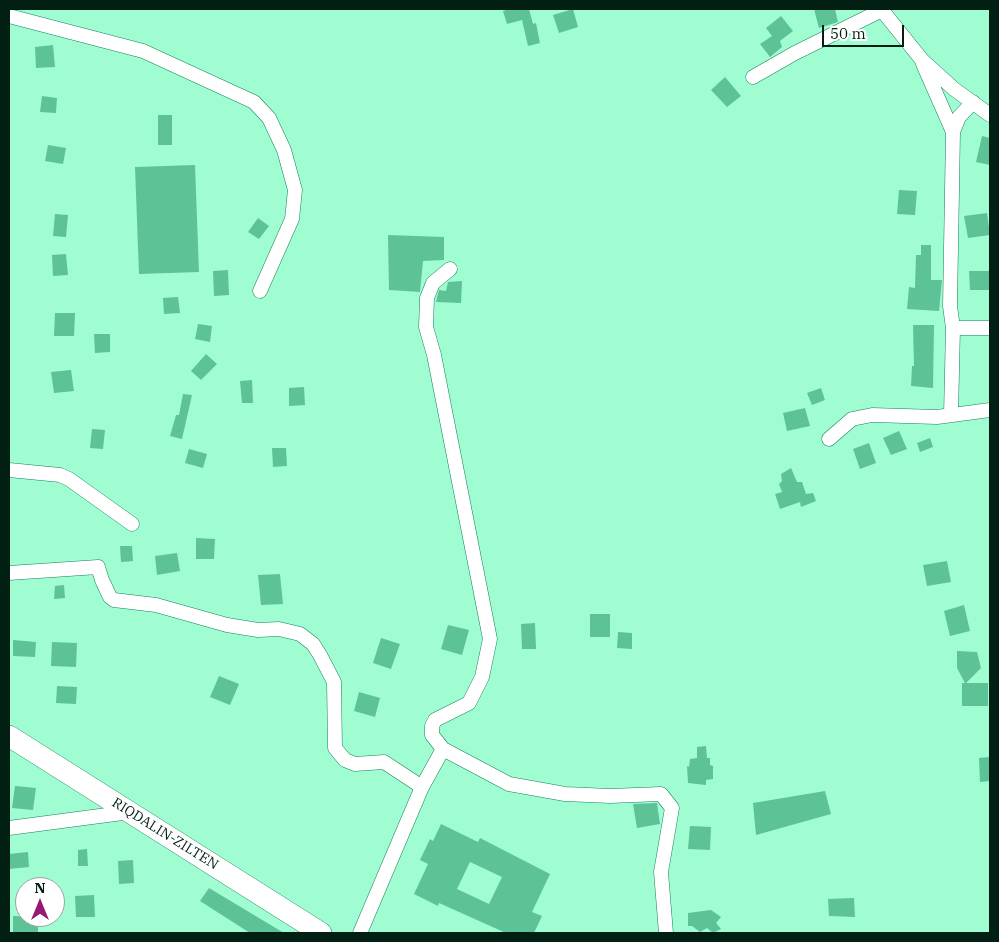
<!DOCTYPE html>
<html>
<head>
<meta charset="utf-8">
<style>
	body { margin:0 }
	#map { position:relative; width:999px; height:942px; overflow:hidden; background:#9ffdd1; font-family:"IBM Plex Serif",serif }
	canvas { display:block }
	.frame { position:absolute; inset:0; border:10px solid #011f13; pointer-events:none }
	.north { position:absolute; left:15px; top:877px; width:50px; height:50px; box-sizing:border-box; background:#fff; border:1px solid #99a5a1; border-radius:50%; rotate:0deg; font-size:14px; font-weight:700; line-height:20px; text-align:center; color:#011f13 }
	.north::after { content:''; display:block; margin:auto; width:18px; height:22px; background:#951872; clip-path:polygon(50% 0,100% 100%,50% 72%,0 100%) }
	.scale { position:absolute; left:822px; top:25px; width:82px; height:22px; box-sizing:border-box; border:2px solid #011f13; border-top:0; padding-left:6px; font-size:15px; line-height:18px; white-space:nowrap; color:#011f13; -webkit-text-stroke:4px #fff; paint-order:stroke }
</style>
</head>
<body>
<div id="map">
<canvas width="999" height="942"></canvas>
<div class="frame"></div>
<div class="north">N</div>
<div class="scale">50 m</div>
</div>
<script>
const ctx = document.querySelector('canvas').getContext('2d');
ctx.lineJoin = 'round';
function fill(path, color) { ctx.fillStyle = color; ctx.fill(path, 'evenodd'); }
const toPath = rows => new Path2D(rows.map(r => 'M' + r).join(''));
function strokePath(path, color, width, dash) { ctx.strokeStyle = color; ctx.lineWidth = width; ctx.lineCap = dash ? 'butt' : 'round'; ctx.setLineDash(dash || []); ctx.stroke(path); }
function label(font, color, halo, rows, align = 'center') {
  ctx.font = font + ' "IBM Plex Serif",serif'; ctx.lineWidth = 4.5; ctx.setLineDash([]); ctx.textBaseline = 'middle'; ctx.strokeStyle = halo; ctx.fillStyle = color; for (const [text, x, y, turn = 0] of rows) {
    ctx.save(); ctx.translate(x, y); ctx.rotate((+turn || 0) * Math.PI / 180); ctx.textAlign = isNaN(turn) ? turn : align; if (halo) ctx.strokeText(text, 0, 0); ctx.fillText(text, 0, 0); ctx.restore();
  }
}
fill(toPath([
	[509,9,529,9,533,24,536,23,540,43,528,46,522,20,507,24,503,11],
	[573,9,578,27,559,33,553,15],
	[814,9,835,9,838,22,819,28],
	[781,16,793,31,780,41,782,47,770,57,760,44,772,36,766,28],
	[53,45,55,67,36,68,35,47],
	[725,77,741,96,727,107,711,90],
	[42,96,57,98,56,113,40,112],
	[158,115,172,115,172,145,158,145],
	[982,136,990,138,990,165,976,162],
	[48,145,66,148,63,164,45,161],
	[195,165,199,272,139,274,135,167],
	[899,190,917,191,915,215,897,214],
	[987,213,990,235,968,238,964,216],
	[55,214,68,215,66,237,53,236],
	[258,218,269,226,259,239,248,232],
	[388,235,444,237,444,260,423,261,420,292,389,290],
	[921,245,931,245,931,280,942,280,939,311,907,309,909,287,915,288,916,255,921,255],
	[66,254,68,275,53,276,52,255],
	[228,270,229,295,214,296,213,271],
	[969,271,990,271,990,290,970,290],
	[462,281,461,303,436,302,439,290,446,291,448,282],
	[178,297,180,313,164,314,163,298],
	[55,313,75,313,74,336,54,336],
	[198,324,212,326,210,342,195,339],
	[913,325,934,325,933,388,911,386,912,366,914,366],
	[94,334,110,334,110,352,95,353],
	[206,354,217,364,201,380,191,371],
	[71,370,74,391,54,393,51,372],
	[252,380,253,403,242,403,240,381],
	[304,387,305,405,289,406,289,388],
	[821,388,825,400,812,405,807,393],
	[183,394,192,395,182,439,170,436,176,415,179,415],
	[805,408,810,426,787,431,783,413],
	[92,429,105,430,103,449,90,448],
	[899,431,907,449,891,455,883,438],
	[930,438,933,447,920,452,917,443],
	[869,443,876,463,860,469,853,449],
	[272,448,286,448,287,466,273,467],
	[189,449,207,454,203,468,185,463],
	[791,468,797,482,802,482,806,494,813,493,816,501,801,507,800,502,780,509,775,494,782,492,779,484,782,481,781,474],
	[196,538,215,539,214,559,196,559],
	[120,546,132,546,133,561,121,562],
	[177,553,180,571,157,575,155,556],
	[947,561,951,582,927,586,923,565],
	[280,574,283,604,261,605,258,575],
	[64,585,65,598,54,599,55,586],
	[964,605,970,631,950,636,944,611],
	[590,614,610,614,610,637,590,637],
	[535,623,536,649,522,649,521,624],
	[448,625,469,630,462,655,441,649],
	[618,632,632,633,632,649,617,648],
	[381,638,400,644,391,669,373,663],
	[13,640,36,642,35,657,13,656],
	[52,642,77,643,76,667,51,666],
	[957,651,977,652,981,668,966,683,988,683,988,706,962,706,962,683,965,683,957,668],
	[219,676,239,684,230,705,210,697],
	[57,686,77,687,76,704,56,703],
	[359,692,380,698,375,717,354,711],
	[706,746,707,758,710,758,710,765,713,766,713,779,706,780,706,785,688,783,687,766,689,767,690,759,697,758,697,747],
	[990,757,990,781,980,782,979,758],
	[15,786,36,788,33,810,12,808],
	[825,791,831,814,756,835,753,803],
	[657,803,660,824,637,828,633,804],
	[441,824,478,842,480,838,550,874,532,912,542,916,534,933,506,933,439,903,438,906,414,894,428,864,420,860,430,839,433,841],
	[470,862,502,877,489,904,457,889],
	[690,826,711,827,710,850,688,849],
	[87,849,88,866,78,866,78,850],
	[28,852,29,867,9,869,9,854],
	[133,860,134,883,119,884,118,861],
	[209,888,284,933,250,933,200,901],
	[94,895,95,917,76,917,75,896],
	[854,898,855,917,829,916,828,899],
	[711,910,721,917,716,923,721,929,713,933,707,928,700,932,692,926,688,926,688,913],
	[13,916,38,917,38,933,13,933]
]), '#5ec297');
const street = toPath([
	[881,9,922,60,954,89,990,115],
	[9,16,143,51,254,102,269,118,284,150,295,190,292,219,260,291],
	[923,64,953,132],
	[753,77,795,53,882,10],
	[973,102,959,117,953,132,950,306,953,328,990,328],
	[450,269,433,283,427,298,426,327,434,355,490,639,482,677,469,703,435,720,432,726,432,735,443,749,509,784,565,794,610,796,661,794,672,808,661,872,666,933],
	[951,415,953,328],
	[829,439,852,419,872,415,937,417,990,410],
	[9,470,60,475,69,479,132,524],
	[9,573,98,567,102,580,110,597,114,600,156,605,227,625,258,630,279,629,300,634,313,644,320,655,334,682,335,748,345,760,355,764,384,762,422,787],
	[9,828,130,812],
	[360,933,422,787,443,749]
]);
const primary = toPath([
	[9,736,321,933]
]);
strokePath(street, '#16815b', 15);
strokePath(primary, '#16815b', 22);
strokePath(street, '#fff', 14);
strokePath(primary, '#fff', 21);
label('14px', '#011f13', '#fff', [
	["RIQDALIN-ZILTEN",165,834,32]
]);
</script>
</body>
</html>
